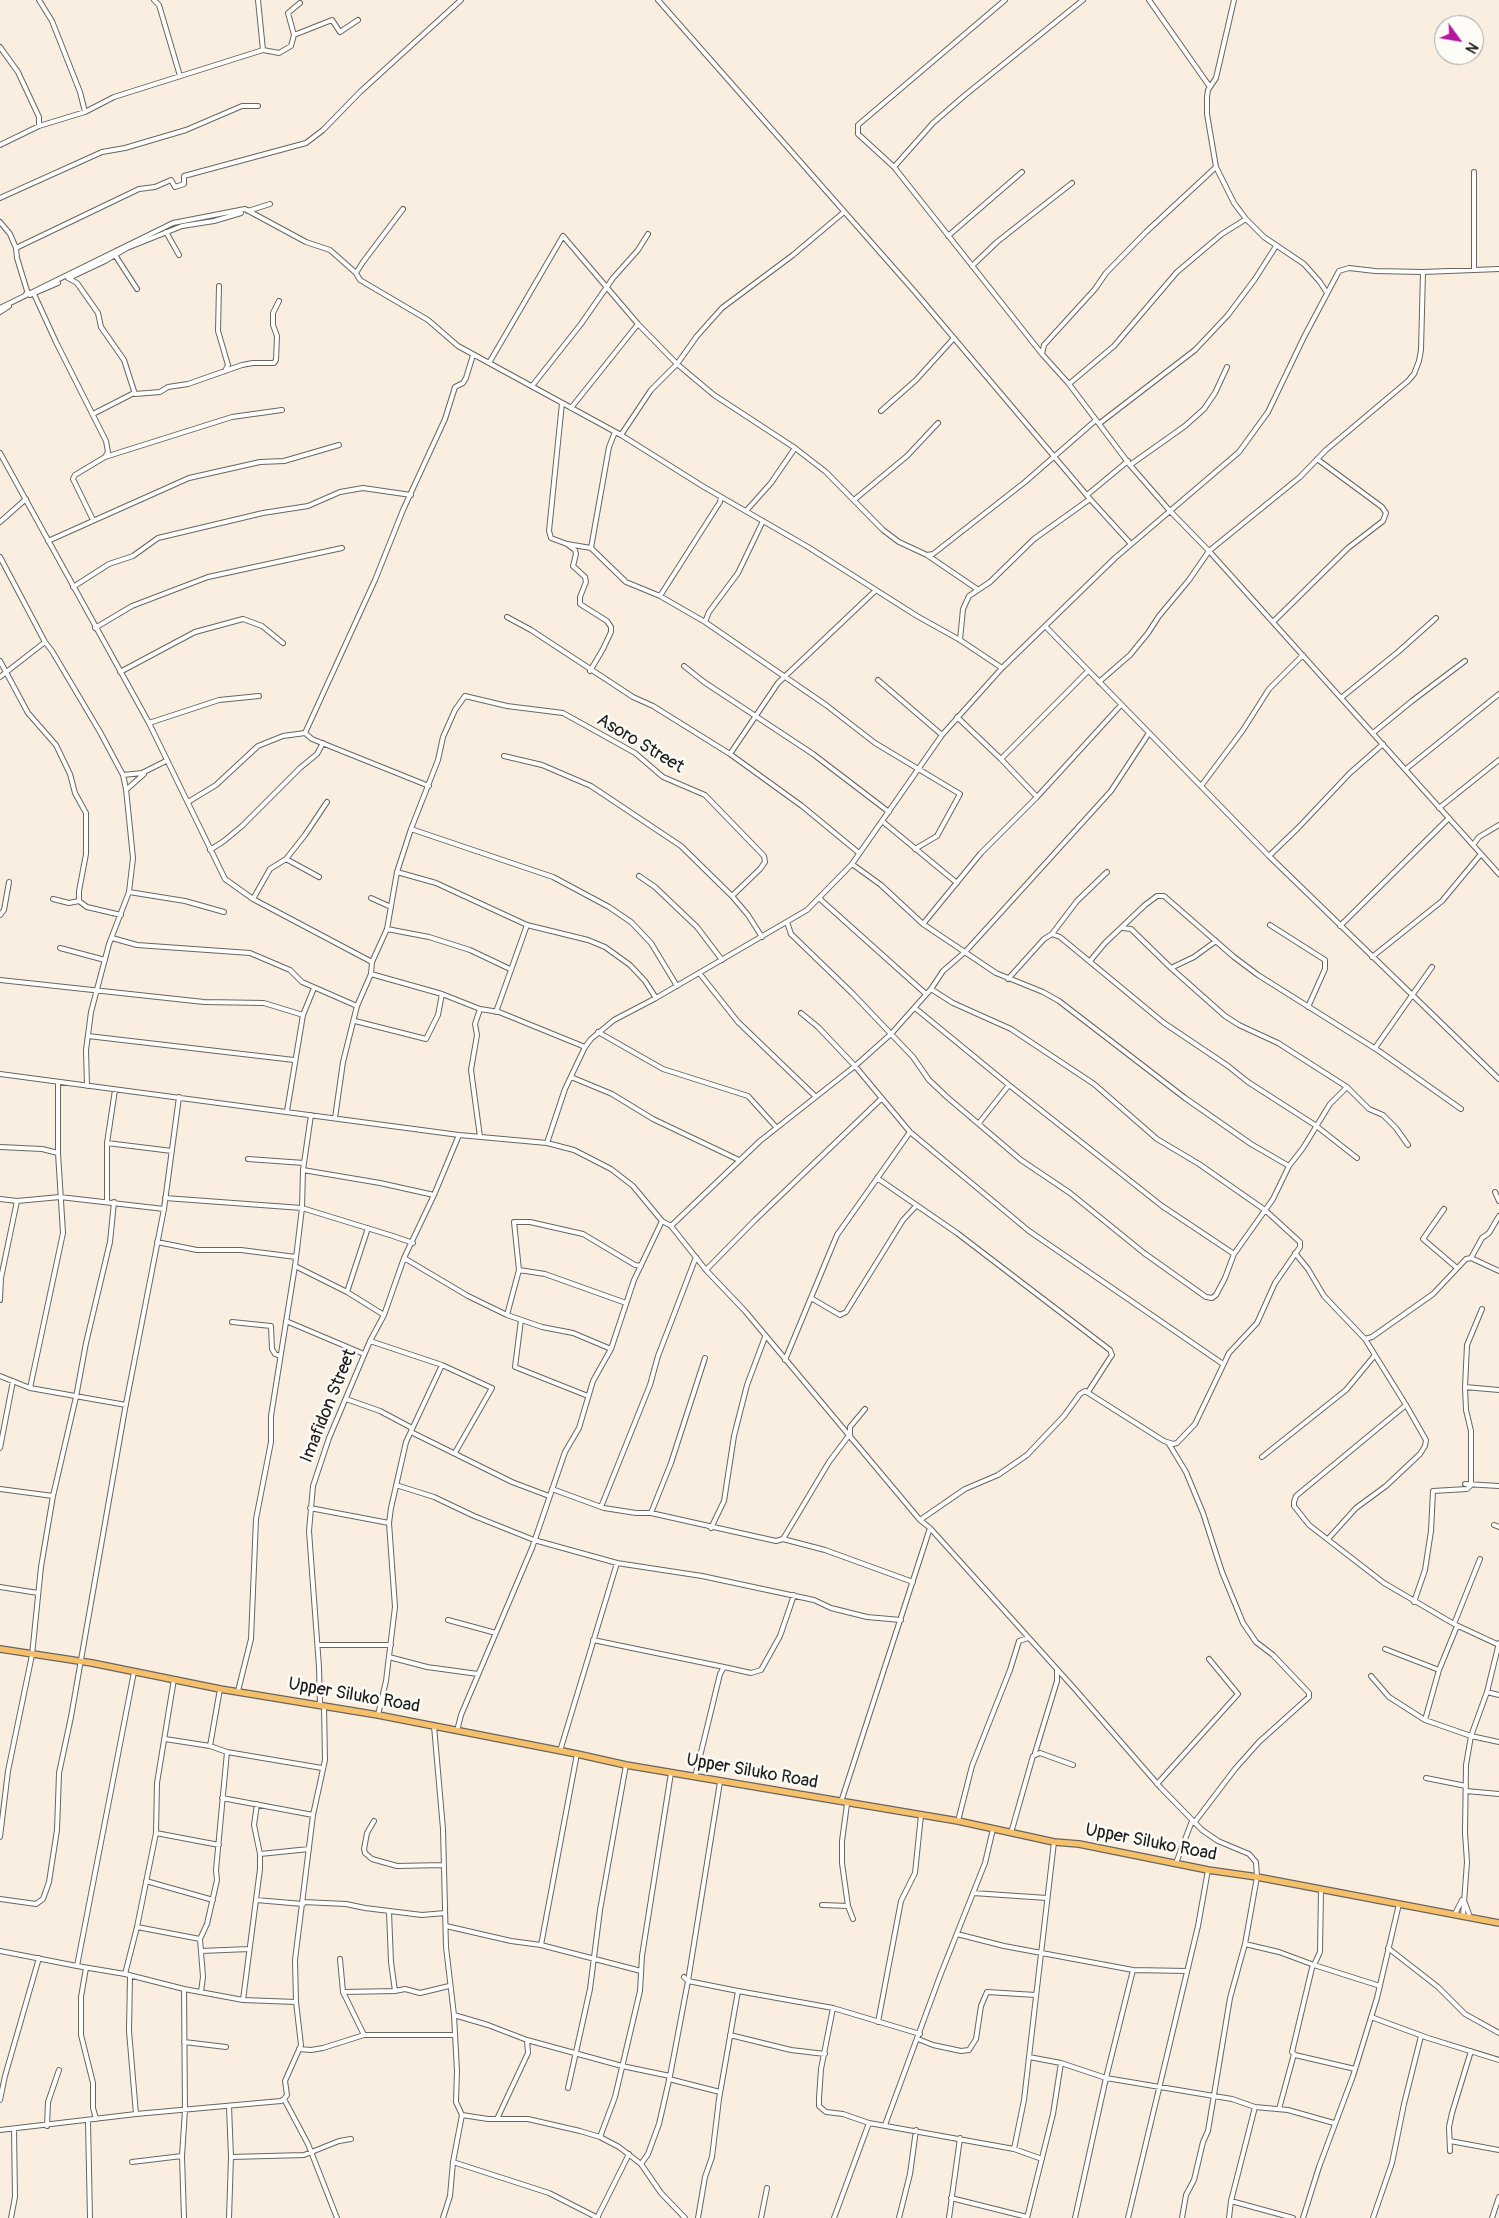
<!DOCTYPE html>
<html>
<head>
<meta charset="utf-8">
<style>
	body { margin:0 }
	#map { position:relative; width:1499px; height:2218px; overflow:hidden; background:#f9eedf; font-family:Pangolin,sans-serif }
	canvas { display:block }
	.north { position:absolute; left:1434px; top:15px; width:50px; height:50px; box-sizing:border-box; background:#fdfcf7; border:1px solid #a3a29f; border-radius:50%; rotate:122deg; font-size:14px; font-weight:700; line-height:20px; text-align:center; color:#1c1c1c }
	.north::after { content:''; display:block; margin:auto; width:18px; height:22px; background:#b5179e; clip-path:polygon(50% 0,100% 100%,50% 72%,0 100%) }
</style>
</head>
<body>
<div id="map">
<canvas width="1499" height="2218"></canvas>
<div class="north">N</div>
</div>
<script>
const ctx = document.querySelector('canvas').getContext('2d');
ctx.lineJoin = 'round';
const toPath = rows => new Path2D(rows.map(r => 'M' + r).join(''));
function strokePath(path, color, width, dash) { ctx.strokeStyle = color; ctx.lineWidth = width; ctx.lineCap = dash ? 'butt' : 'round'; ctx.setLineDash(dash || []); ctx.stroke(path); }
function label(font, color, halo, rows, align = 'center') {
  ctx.font = font + ' Pangolin,sans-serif'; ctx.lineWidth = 5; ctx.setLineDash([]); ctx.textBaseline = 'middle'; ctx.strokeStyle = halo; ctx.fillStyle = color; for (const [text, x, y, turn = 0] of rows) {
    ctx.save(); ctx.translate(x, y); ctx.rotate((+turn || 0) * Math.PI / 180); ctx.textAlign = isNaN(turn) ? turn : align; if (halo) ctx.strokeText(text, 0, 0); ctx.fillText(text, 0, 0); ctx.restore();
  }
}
const street = toPath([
	[39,0,52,21,80,92,85,112],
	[154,0,159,5,180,76],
	[258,0,263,50],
	[658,0,915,292,1090,499,1131,544],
	[1005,0,858,125,858,134,894,167,1042,354],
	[1149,0,1210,87],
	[1234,0,1216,78,1208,90,1207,97,1207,114,1216,167,1234,203,1246,219,1264,237,1304,264,1320,282,1327,293],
	[294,35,288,13,300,3],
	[0,47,18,72,39,117,39,126],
	[0,145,39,126,85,112,114,97,263,50,279,53,291,46,294,35,332,20,340,32,358,20],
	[894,167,933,123,964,96,1083,0],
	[1216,167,1146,232,1106,273,1095,289,1044,345,1042,354,1069,384,1130,465,1170,511,1209,551,1499,874],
	[0,198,102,152,125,148,186,130,242,106,258,106],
	[403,209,363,262,356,273,360,280,428,320,458,346,621,435,704,487,808,547,917,616,960,640,1002,668],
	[248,211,270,204],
	[0,222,10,234,16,248,17,258,28,294,26,294],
	[166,232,179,255],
	[948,236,1022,172],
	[16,248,139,189,155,187,171,180,175,187,184,184,184,176,306,143,323,130,360,92,461,0],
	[115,255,137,289],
	[972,266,997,242,1072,183],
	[1474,270,1474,172],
	[68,278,77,283,98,313,101,327,124,360,135,394,160,392,168,387,188,384,242,365,253,363,274,363,276,360,277,336,273,325,273,313,279,301],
	[69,278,105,261,127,248,182,226,214,221,241,213],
	[219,286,218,331,228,365,225,371],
	[34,294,56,342,106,441,108,452,105,457],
	[30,295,58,283],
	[0,308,173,223,245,209,306,242,330,250,356,273],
	[0,312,9,306],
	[489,363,563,236,638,324,677,364,714,395,795,448,826,472,883,530,899,542,927,555,933,554,1025,482,1096,420],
	[1069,384,1114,346,1177,272,1222,234,1246,219],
	[532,386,581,324,613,278,638,250,648,234],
	[562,403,549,531,551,538,567,544,575,550,576,554,573,566,585,577,586,582,580,597,580,604,607,621,611,627,611,632,603,649,590,671],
	[571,408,638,324],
	[881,411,916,380,954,338],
	[93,414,134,393],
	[1100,423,1195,350,1228,315,1255,279,1276,246],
	[621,435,651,390,677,364,697,336,722,308,793,255,844,212],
	[0,453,149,723,225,879,253,899,372,962],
	[1130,465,1185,426,1204,409,1215,393,1227,367],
	[1087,495,1128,461],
	[854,500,907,456,938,423],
	[746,511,771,483,795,448],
	[93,520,73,479,75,475,105,457,232,417,282,410],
	[0,522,26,499],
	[48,541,189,478,260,462,284,461,339,445],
	[567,544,591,548,626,582,660,596,705,622,826,705,875,743,960,794,937,836,915,849],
	[591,548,609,447,615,432],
	[927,555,977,589],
	[0,557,45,642,52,651,100,732,123,775,126,789,133,858,129,892,109,944,91,1012,86,1050,87,1086],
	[73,587,109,564,133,556,158,538,263,513,308,506,340,492,363,488,411,495],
	[660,596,720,502,721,497],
	[507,617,531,630,633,697,653,706,730,754,802,806,859,853],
	[705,622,709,612,738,573,763,521],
	[1273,622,1348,548,1383,521,1386,513,1382,507,1317,459],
	[1045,626,1269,856,1499,1079],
	[95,628,132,606,208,577,342,548],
	[960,640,963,609,969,596,990,582,1034,539,1090,499],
	[0,661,28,713,56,745,70,774,75,793,86,813,86,854,79,891,79,901,87,907,121,915],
	[684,666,704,682,813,754,889,812],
	[120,672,195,632,243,619,262,626,283,643],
	[0,677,45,642],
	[878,680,942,735],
	[1099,682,1130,655,1148,633,1159,616,1189,580,1209,551,1300,477,1326,450,1408,381,1414,374,1419,361,1421,350,1423,272],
	[1341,698,1398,652,1436,618],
	[957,717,1001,759,1037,797],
	[149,723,219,700,259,696],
	[305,733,312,739,429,786],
	[1373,733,1412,701,1465,661],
	[730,754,778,683,875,591],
	[504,756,542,765,591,786,681,846,732,896,748,915,762,937],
	[1001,759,1088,671],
	[1406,769,1499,694],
	[123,775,142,773,166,761],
	[1201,786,1243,730,1269,689,1303,655],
	[127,789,144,774],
	[188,802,216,785,258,746,283,736,305,733,375,580,403,510,445,419,455,387,463,383,466,378,473,355],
	[1439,808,1499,760],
	[882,821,957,883],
	[411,829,553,877,609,907,631,922,651,943,677,986],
	[1473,845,1479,837,1499,825],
	[210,850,224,841,242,826,300,768,317,754,323,743],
	[1269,856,1298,828,1350,773,1383,744],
	[286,859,319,877],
	[397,872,436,883,527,925,588,940,605,947,630,965,645,981,656,998],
	[639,876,655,887,697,927,722,960],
	[129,892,185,901,224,912],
	[371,898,391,907],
	[53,899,69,903,79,901],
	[253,899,270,869,286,859,305,835,327,802],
	[820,899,926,994],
	[0,915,4,910,9,882],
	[787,922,791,934,853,994,913,1057,929,1080,947,1097,1021,1160,1070,1193,1144,1253,1206,1297,1212,1298,1216,1295,1225,1278,1234,1254,1273,1199,1289,1166,1251,1144,1185,1098,1059,1001,1043,992,996,973,923,924,881,885,852,864],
	[923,924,981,853,1037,797,1121,705],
	[1270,925,1325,960,1325,969,1308,1007],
	[1340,926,1449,818],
	[1123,928,1131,929,1171,968,1225,1016,1239,1025,1278,1043,1347,1087,1369,1109,1383,1115,1396,1128,1408,1145],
	[387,929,429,937,470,950,510,969],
	[1052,934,1077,901,1107,872],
	[112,938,137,945,250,953,290,970,302,982,357,1006],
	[60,948,105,960],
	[1372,957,1442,901,1481,854],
	[1090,961,1105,943,1145,905,1157,896,1164,896,1234,957,1258,975,1379,1051,1461,1109],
	[1171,968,1194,957,1216,941],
	[371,974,442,994,480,1009,499,1012,585,1047],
	[700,974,738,1022,815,1096],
	[1008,979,1044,939,1052,934,1060,937,1164,1023,1228,1066,1248,1082,1315,1125,1357,1158],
	[0,980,204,1002,264,1003,303,1015],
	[915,1008,1009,1085,1162,1206,1234,1254],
	[480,1009,475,1024,477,1035,471,1070,480,1137],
	[496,1012,527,925],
	[801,1013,818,1027,855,1066,910,1132,1029,1231,1223,1364],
	[355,1021,426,1039,438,1015,442,994],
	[598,1032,663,1069,748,1096,776,1127],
	[88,1036,294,1060],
	[1375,1048,1432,967],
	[0,1074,459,1135,547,1143,574,1150,611,1169,633,1186,662,1221,671,1226,706,1270,745,1311,920,1520,930,1528,1074,1688,1161,1788,1202,1830,1218,1841,1249,1854,1256,1862,1257,1877,1245,1944,1230,1998,1208,2131,1203,2142,1194,2180,1186,2195,1182,2218],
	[571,1077,612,1094,653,1119,739,1160],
	[287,1111,303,1015,314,988],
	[335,1118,343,1062,357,1006,371,974,372,962,387,929,397,872,411,829,438,760,443,737,455,710,465,696,507,706,563,713,635,753,663,777,705,795,764,856,765,862,760,869,732,896],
	[979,1123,1009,1085],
	[107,1143,172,1151],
	[547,1143,565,1089,585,1047,591,1039,614,1020,656,998,807,910,852,864,942,735,1002,668,1115,558,1239,452,1268,412,1304,337,1339,271,1349,268,1375,271,1423,272,1499,269],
	[0,1147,42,1149,58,1153,63,1233,30,1388],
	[58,1153,58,1082],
	[248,1159,304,1163],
	[1289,1166,1303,1148,1330,1104,1347,1087],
	[303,1170,380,1183,434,1195],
	[877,1178,957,1233,1110,1350,1112,1355,1108,1361,1088,1392],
	[1495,1192,1499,1201],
	[165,1198,302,1208,393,1236,413,1243],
	[0,1199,17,1201,60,1197,164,1209],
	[107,1201,107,1143,115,1090],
	[1444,1209,1423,1239,1457,1268],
	[671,1226,760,1141,855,1066,891,1034,931,989,943,971,966,951,1111,791,1149,733],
	[157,1242,197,1250,241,1250,296,1257],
	[1295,1253,1308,1269,1324,1296,1365,1339,1372,1337,1433,1294,1466,1259,1471,1258,1499,1271],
	[404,1258,468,1296,507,1315,542,1327,573,1333,611,1349],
	[1471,1258,1482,1238,1489,1233,1499,1216],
	[295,1266,347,1292,384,1315],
	[519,1270,545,1274,626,1303],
	[706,1270,755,1220,881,1099],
	[347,1292,368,1228],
	[811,1298,840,1315,846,1312,903,1220,916,1206],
	[0,1300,1,1278,17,1201],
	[507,1315,519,1270,514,1222,530,1222,583,1234,635,1265,641,1266],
	[521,1320,515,1367,588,1396],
	[286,1321,364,1354],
	[232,1322,271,1326,272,1349,275,1354,280,1356],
	[370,1341,442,1365,406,1442,391,1508,389,1523,395,1607,386,1681,378,1715],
	[785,1360,837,1235,910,1132],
	[442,1365,492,1388,456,1451],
	[0,1376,30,1388,126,1405],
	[1465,1387,1467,1345,1482,1309],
	[346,1399,380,1411,412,1428],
	[1406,1405,1296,1496,1294,1502,1294,1506,1309,1525,1384,1583,1454,1624,1499,1645],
	[411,1432,512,1482,549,1496],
	[1169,1444,1186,1472,1203,1513,1222,1572,1243,1623,1256,1642,1273,1655,1309,1693,1309,1697,1259,1742,1235,1769,1194,1823],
	[0,1448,13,1381],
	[1262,1457,1346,1390,1375,1355],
	[1465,1484,1499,1486],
	[396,1485,434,1497,474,1516,534,1540,617,1563,702,1576,814,1600,831,1608,867,1617,901,1620],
	[0,1489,53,1496],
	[552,1489,604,1508,636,1513,651,1513,776,1541,783,1539,829,1462,850,1434,850,1427,865,1409],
	[601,1507,650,1385,658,1356,696,1257],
	[310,1508,389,1523],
	[651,1513,671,1463,705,1358],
	[920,1520,965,1489,998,1475,1027,1455,1064,1416,1080,1394,1085,1391,1164,1441,1173,1444,1177,1443,1195,1424,1229,1353,1257,1323,1275,1283,1300,1247,1300,1242,1265,1210,1199,1164,1157,1139,1094,1084,1011,1029,953,1003,931,989],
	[1494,1525,1499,1527],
	[711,1528,724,1501,734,1436,747,1385,765,1337],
	[783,1539,825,1550,913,1582],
	[1328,1539,1356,1508,1386,1486,1420,1454,1425,1446,1426,1440,1406,1405,1365,1339],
	[0,1587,38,1593],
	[1414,1602,1425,1570,1431,1531,1433,1491,1467,1489,1471,1485,1471,1431,1466,1410,1465,1387,1499,1390],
	[448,1620,496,1633],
	[1454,1624,1480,1559],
	[593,1640,724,1667],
	[318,1645,391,1645],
	[1385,1649,1439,1670],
	[389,1657,427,1667,478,1674],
	[1371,1676,1389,1697,1425,1720,1471,1736,1499,1742],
	[220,1689,210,1746,227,1752,322,1768],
	[238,1691,251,1639,256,1519,271,1442,271,1416,295,1266,302,1208,303,1170,311,1115],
	[1487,1692,1499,1695],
	[320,1705,319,1667,309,1531,313,1486,329,1438,370,1341,384,1315,404,1258,434,1195,459,1135],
	[324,1706,325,1760,313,1815,295,1960,296,2002,301,2045,285,2081,287,2095,284,2099,308,2144,337,2218],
	[1425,1720,1439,1670,1457,1626],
	[434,1726,443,1829,446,1947,454,2015,457,2071,456,2102,462,2115,453,2162,450,2196,443,2218],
	[457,1731,461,1715,532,1548,565,1452,579,1428,593,1381,611,1349,634,1280,662,1221],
	[165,1739,210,1746],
	[560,1751,617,1563],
	[1035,1753,1057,1681,1057,1670],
	[577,1754,541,1945,641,1971],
	[695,1777,720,1674,724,1667,751,1673,761,1670,780,1636,794,1595],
	[1426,1778,1466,1786],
	[1157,1784,1238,1694,1209,1659],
	[1466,1791,1499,1794],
	[222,1798,313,1815],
	[841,1802,930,1528],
	[847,1804,842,1841,842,1863,848,1906,853,1919],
	[374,1821,367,1833,364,1849,365,1853,372,1859,397,1866,443,1865],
	[958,1821,972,1766,1010,1670,1019,1641,1028,1638],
	[156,1833,219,1845],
	[1011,1833,1033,1756,1040,1753,1073,1765],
	[0,1837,8,1771,32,1655,41,1567,53,1496,76,1397,86,1343,110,1242,114,1202],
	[260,1854,309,1849],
	[1176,1863,1192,1821],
	[146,1881,213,1900],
	[973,1893,1047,1898],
	[0,1899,36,1904,43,1899,49,1882,57,1830,59,1773,71,1717,125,1409,164,1209,179,1097],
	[256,1900,303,1904],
	[303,1902,346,1904,365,1908,422,1915,445,1913],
	[1465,1903,1470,1917],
	[822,1905,848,1906],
	[389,1912,391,1962,395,1991],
	[1455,1914,1462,1900],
	[1463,1916,1467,1862,1465,1833,1466,1765,1471,1736,1487,1692,1499,1643],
	[446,1926,511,1941,541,1945],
	[137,1927,200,1939],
	[957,1934,1004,1946,1133,1970],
	[1245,1944,1279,1952,1314,1965,1320,1952,1321,1890],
	[1388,1948,1438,1987,1465,2014,1499,2033],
	[0,1951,77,1966,125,1974,184,1989,243,2000,296,2002],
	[201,1951,249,1949],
	[340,1959,343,1992,364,2035],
	[77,1966,134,1672],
	[86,1968,81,1997,81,2035,93,2083,93,2108,96,2119],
	[125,1974,137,1927,156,1833,157,1783,174,1679],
	[130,1976,129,2031,136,2114],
	[684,1977,688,1981,738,1991,833,2008,920,2034],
	[184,1989,185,2110,182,2156,184,2218],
	[201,1992,203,1977,200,1939,207,1924,217,1880,216,1870,227,1752],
	[343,1992,395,1991,405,1989,420,1993,449,1986],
	[243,2000,260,1869,260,1854,254,1825,257,1804],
	[833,2008,821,2069,819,2098,819,2106,826,2112,843,2114,869,2123,1014,2149,1042,2159],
	[454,2015,488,2025,527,2040,622,2066,670,2076],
	[1371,2017,1428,2038,1499,2060],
	[878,2022,901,1901,915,1873,921,1815],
	[730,2035,791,2050,825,2054],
	[918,2039,933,2045,961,2051,969,2050,976,2039,981,2006,987,1992,1036,1995],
	[184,2042,226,2047],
	[299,2049,311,2050,323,2048,364,2035,454,2035],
	[1029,2057,1061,2063,1106,2078,1232,2099,1255,2107,1288,2110,1334,2123],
	[1355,2069,1295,2055,1292,2052,1312,1968,1314,1965,1380,1986],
	[669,2079,720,2092],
	[568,2088,590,1989,600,1910,626,1765],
	[0,2100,5,2076,39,1958],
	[229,2106,231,2157,229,2218],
	[1279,2109,1294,2054],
	[462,2115,488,2119,528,2119,580,2131,600,2137,619,2147,641,2164,648,2154,659,2124,670,2076,688,1981,720,1782],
	[497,2119,528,2053,527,2040],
	[88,2121,90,2218],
	[885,2125,940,1976,985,1863,993,1829],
	[47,2126,48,2102,59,2070],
	[0,2130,136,2114,281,2101,284,2099],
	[600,2137,615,2097,640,1991,642,1956,671,1773],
	[1450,2141,1499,2150],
	[1014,2149,1024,2100,1054,1842],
	[1450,2151,1449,2127,1452,2113,1471,2051],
	[231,2157,304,2155,339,2141,351,2139],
	[132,2162,182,2156],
	[453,2162,549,2193,598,2218],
	[641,2164,661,2193,685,2218],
	[951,2198,1027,2217],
	[1231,2201,1293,2218],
	[598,2216,629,2154],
	[11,2218,15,2197,14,2129],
	[698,2218,705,2177,712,2157,719,2099,738,1991],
	[761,2218,767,2188],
	[834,2218,869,2123],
	[899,2218,910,2174,916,2130],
	[949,2218,960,2138],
	[1027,2218,1053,2114,1061,2063],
	[1075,2218,1106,2078,1133,1970,1187,1971],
	[1128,2218,1198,1926,1208,1870],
	[1229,2218,1231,2201,1255,2107],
	[1303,2218,1319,2167,1353,2076,1377,1998,1399,1904],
	[1373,2218,1392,2163,1404,2104,1421,2036],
	[1492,2218,1499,2197]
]);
const primary = toPath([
	[0,1649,92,1663,220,1689,378,1715,577,1754,626,1765,958,1821,1054,1842,1079,1844,1208,1870,1257,1877,1499,1923]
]);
strokePath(street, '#696660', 6);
strokePath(primary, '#696660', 8);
strokePath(street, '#fff', 4);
strokePath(primary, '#f6c06b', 5.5);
label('18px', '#1c1c1c', '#fdfcf7', [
	["Asoro Street",640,744,31],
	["Imafidon Street",329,1406,-68],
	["Upper Siluko Road",354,1696,10],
	["Upper Siluko Road",752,1772,10],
	["Upper Siluko Road",1151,1843,11]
]);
</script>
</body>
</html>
